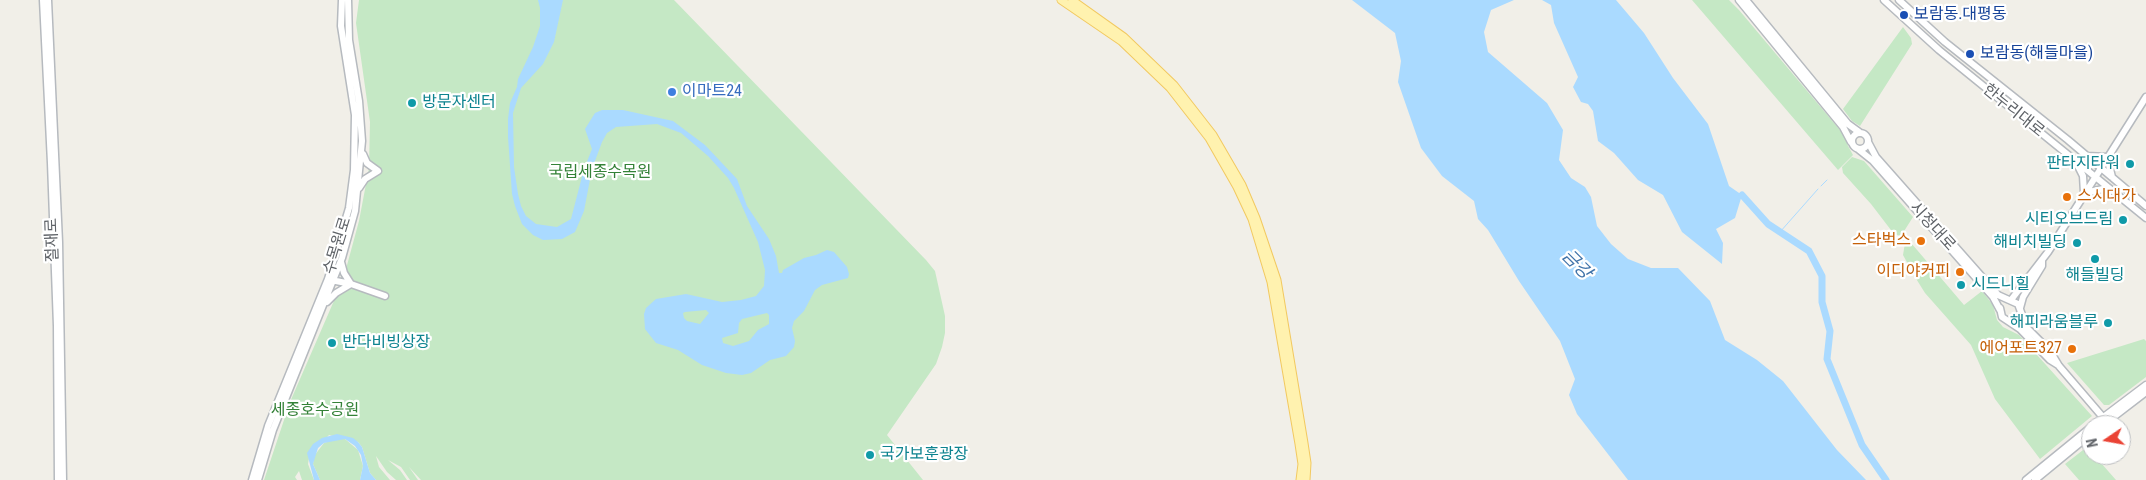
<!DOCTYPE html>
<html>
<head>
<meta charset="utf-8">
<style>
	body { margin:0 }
	#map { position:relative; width:2146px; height:480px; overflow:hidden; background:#f1efe8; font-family:"Roboto Condensed",sans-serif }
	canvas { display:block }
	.north { position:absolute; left:2081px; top:415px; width:50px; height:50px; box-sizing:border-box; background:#fff; border:1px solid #bfc1c3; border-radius:50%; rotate:258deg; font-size:14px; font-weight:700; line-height:20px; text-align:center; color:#5f6368 }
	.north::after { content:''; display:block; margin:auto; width:18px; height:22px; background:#ea4335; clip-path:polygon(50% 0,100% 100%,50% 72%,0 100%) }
</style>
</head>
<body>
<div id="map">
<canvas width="2146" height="480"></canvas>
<div class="north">N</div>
</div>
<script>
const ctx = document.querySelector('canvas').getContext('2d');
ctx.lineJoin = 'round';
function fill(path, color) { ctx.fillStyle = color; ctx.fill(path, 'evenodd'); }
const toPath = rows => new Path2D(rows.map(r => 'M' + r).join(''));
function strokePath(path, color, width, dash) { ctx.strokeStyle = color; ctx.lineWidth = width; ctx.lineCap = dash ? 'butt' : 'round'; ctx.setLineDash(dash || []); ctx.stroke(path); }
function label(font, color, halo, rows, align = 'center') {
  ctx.font = font + ' "Roboto Condensed","Noto Sans KR",sans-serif'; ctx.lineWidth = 4.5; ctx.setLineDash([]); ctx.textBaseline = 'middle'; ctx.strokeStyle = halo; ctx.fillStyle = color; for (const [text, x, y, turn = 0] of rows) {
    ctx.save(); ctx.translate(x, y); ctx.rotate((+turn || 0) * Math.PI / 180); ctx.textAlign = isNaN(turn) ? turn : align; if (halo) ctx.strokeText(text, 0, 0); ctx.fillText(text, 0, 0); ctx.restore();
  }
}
fill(toPath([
	[359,0,674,0,926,260,935,271,945,316,945,333,942,347,936,364,887,435,923,480,421,480,409,467,418,480,410,480,401,467,388,460,400,470,407,480,396,480,387,472,376,456,379,467,390,480,376,480,370,473,362,447,358,442,329,435,309,458,308,464,314,480,302,480,299,471,295,477,297,480,264,480,290,402,343,280,359,221,369,168,370,122,356,23],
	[1692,0,1729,0,1739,10,1845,136,1848,146,1853,155,1838,170],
	[1903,27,1911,38,1912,44,1860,126,1852,121,1843,109],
	[1852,157,1864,161,1913,217,1901,236,1894,234,1871,204,1843,173,1842,167],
	[1906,237,1964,305,1982,291,1993,305,1997,320,2003,327,2019,335,2092,416,2040,459,1995,399,1971,345,1925,293,1915,277,1903,255],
	[2144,339,2146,341,2146,377,2109,405,2104,405,2067,363],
	[336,439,345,439,358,450,363,466,360,480,320,480,313,464,314,456,324,443],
	[2087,447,2091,451,2091,455,2094,455,2116,480,2079,480,2065,464]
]), '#c5e8c5');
fill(toPath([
	[538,0,563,0,554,42,543,64,521,88,513,113,514,167,518,194,521,206,526,216,536,224,557,227,571,219,584,169,592,149,585,129,595,113,602,110,623,110,673,121,705,145,737,179,747,206,769,239,776,256,779,273,782,273,783,270,804,258,816,255,827,250,834,252,847,267,849,274,848,278,822,285,815,290,804,311,794,321,792,328,795,341,794,347,786,356,770,360,751,373,742,375,726,373,702,365,678,350,656,343,645,329,644,314,646,308,656,299,686,294,722,302,741,300,756,296,764,286,765,270,758,242,734,188,728,178,708,156,681,133,657,124,616,127,607,133,602,142,592,169,584,211,575,232,562,239,543,240,533,235,522,224,515,206,512,194,508,137,508,119,510,103,517,87,518,79,533,47,540,26,540,8],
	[706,310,709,313,700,324,687,321,684,318,683,313,685,312],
	[767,313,769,315,769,324,758,330,749,341,733,346,723,343,722,338,738,333,739,323,742,319],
	[1352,0,1514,0,1491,10,1484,32,1488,52,1547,103,1563,130,1559,160,1571,178,1585,187,1591,197,1597,226,1611,244,1628,259,1651,268,1678,268,1710,301,1725,340,1757,360,1783,381,1837,450,1866,480,1628,480,1577,414,1569,395,1575,379,1560,341,1519,281,1488,230,1478,219,1474,201,1442,176,1421,148,1398,82,1401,61,1395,33],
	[1542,0,1616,0,1644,33,1673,78,1708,124,1729,186,1742,195,1735,218,1716,229,1723,243,1722,264,1682,232,1663,195,1638,180,1614,153,1598,141,1593,111,1588,104,1581,102,1573,87,1578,77,1554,23,1551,5],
	[337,434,353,438,358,442,362,447,370,473,376,480,360,480,363,466,361,455,355,446,345,439,324,443,318,448,313,464,320,480,314,480,307,453,313,444,322,438]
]), '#aadaff');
strokePath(toPath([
	[1821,186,1827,180],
	[1780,232,1818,189]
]), '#aadaff', 1);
strokePath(toPath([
	[1742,195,1768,224,1809,251,1822,276,1822,302,1830,331,1827,359,1862,445,1886,480]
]), '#aadaff', 7);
const secondary = toPath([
	[43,0,51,163,57,326,58,480],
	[48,0,59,242,63,480],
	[1739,0,1843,127,1851,142],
	[1746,0,1848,124,1859,132],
	[1884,0,1939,50,2146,218],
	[1899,0,1945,42,2068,140,2146,206],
	'1852 141a8 8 0 1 1 16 0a8 8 0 1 1-16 0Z',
	[1868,142,1876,157,1998,295,2009,300],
	[1858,149,1873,161,1993,297,2000,310],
	[2087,156,2107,157],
	[2107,157,2112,177],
	[2077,164,2083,176,2084,193],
	[359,188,365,179,378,171,367,163,363,154],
	[2084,193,2108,188],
	[331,280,351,284,385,296],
	[2011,300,2048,252,2146,97],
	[327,302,336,293,351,284,344,273,341,262],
	[2000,308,2002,317,2020,329,2050,360,2058,365],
	[2020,308,2023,297,2042,266,2042,260],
	[2021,312,2025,326,2050,351,2059,366,2107,422],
	[2008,321,2016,320,2021,312,2018,304,2009,300],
	[2093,425,2146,385],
	[2103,425,2146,392],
	[252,480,268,426,328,279,349,208,354,170,355,115,341,26,342,0],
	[258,480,273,430,342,258,355,211,362,141,359,101,349,40,348,0],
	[2026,480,2091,427],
	[2035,480,2091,434]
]);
const primary = toPath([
	[1061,0,1121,41,1170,88,1209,138,1237,187,1252,219,1271,282,1299,444,1302,464,1300,480],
	[1072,0,1124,37,1174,85,1213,135,1242,185,1256,218,1277,280,1304,443,1307,463,1306,480]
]);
strokePath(secondary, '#b6babf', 9);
strokePath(primary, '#f2c960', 9);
strokePath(secondary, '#fff', 6);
strokePath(primary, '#fff2af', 7);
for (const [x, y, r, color] of [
	[1904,15,5,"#1a4fb4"],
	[1970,54,5,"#1a4fb4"],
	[672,92,5,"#3f7fe0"],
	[412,103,5,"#0f9aa8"],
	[2130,164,5,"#0f9aa8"],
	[2067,197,5,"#e8710a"],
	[2123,220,5,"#0f9aa8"],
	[1921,241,5,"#e8710a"],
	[2077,243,5,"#0f9aa8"],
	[2095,259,5,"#0f9aa8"],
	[1960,272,5,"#e8710a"],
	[1961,285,5,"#0f9aa8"],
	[2108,323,5,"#0f9aa8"],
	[332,343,5,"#0f9aa8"],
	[2072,349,5,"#e8710a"],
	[870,455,5,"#0f9aa8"]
]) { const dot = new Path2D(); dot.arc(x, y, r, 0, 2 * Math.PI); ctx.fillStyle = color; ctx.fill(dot); strokePath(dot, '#fff', 2); }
label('16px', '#164399', '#fff', [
	["보람동.대평동",1914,15],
	["보람동(해들마을)",1980,54]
], 'left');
label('16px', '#366cbe', '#fff', [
	["이마트24",682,92]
], 'left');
label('16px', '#0d838f', '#fff', [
	["방문자센터",422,103],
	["판타지타워",2120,164,"right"],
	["시티오브드림",2113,220,"right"],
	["해비치빌딩",2067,243,"right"],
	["해들빌딩",2095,276,"center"],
	["시드니힐",1971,285],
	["해피라움블루",2098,323,"right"],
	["반다비빙상장",342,343],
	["국가보훈광장",880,455]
], 'left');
label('16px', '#5f6368', '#fff', [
	["한누리대로",2013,111,39],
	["시청대로",1932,227,48],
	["절재로",53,240,-92],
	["수목원로",338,246,-73]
]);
label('16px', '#348238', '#fff', [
	["국립세종수목원",600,173],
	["세종호수공원",315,411]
]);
label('16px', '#c56008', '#fff', [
	["스시대가",2077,197,"left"],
	["스타벅스",1911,241],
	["이디야커피",1950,272],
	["에어포트327",2062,349]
], 'right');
label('italic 18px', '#4174aa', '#fff', [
	["금강",1576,265,45]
]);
</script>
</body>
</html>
